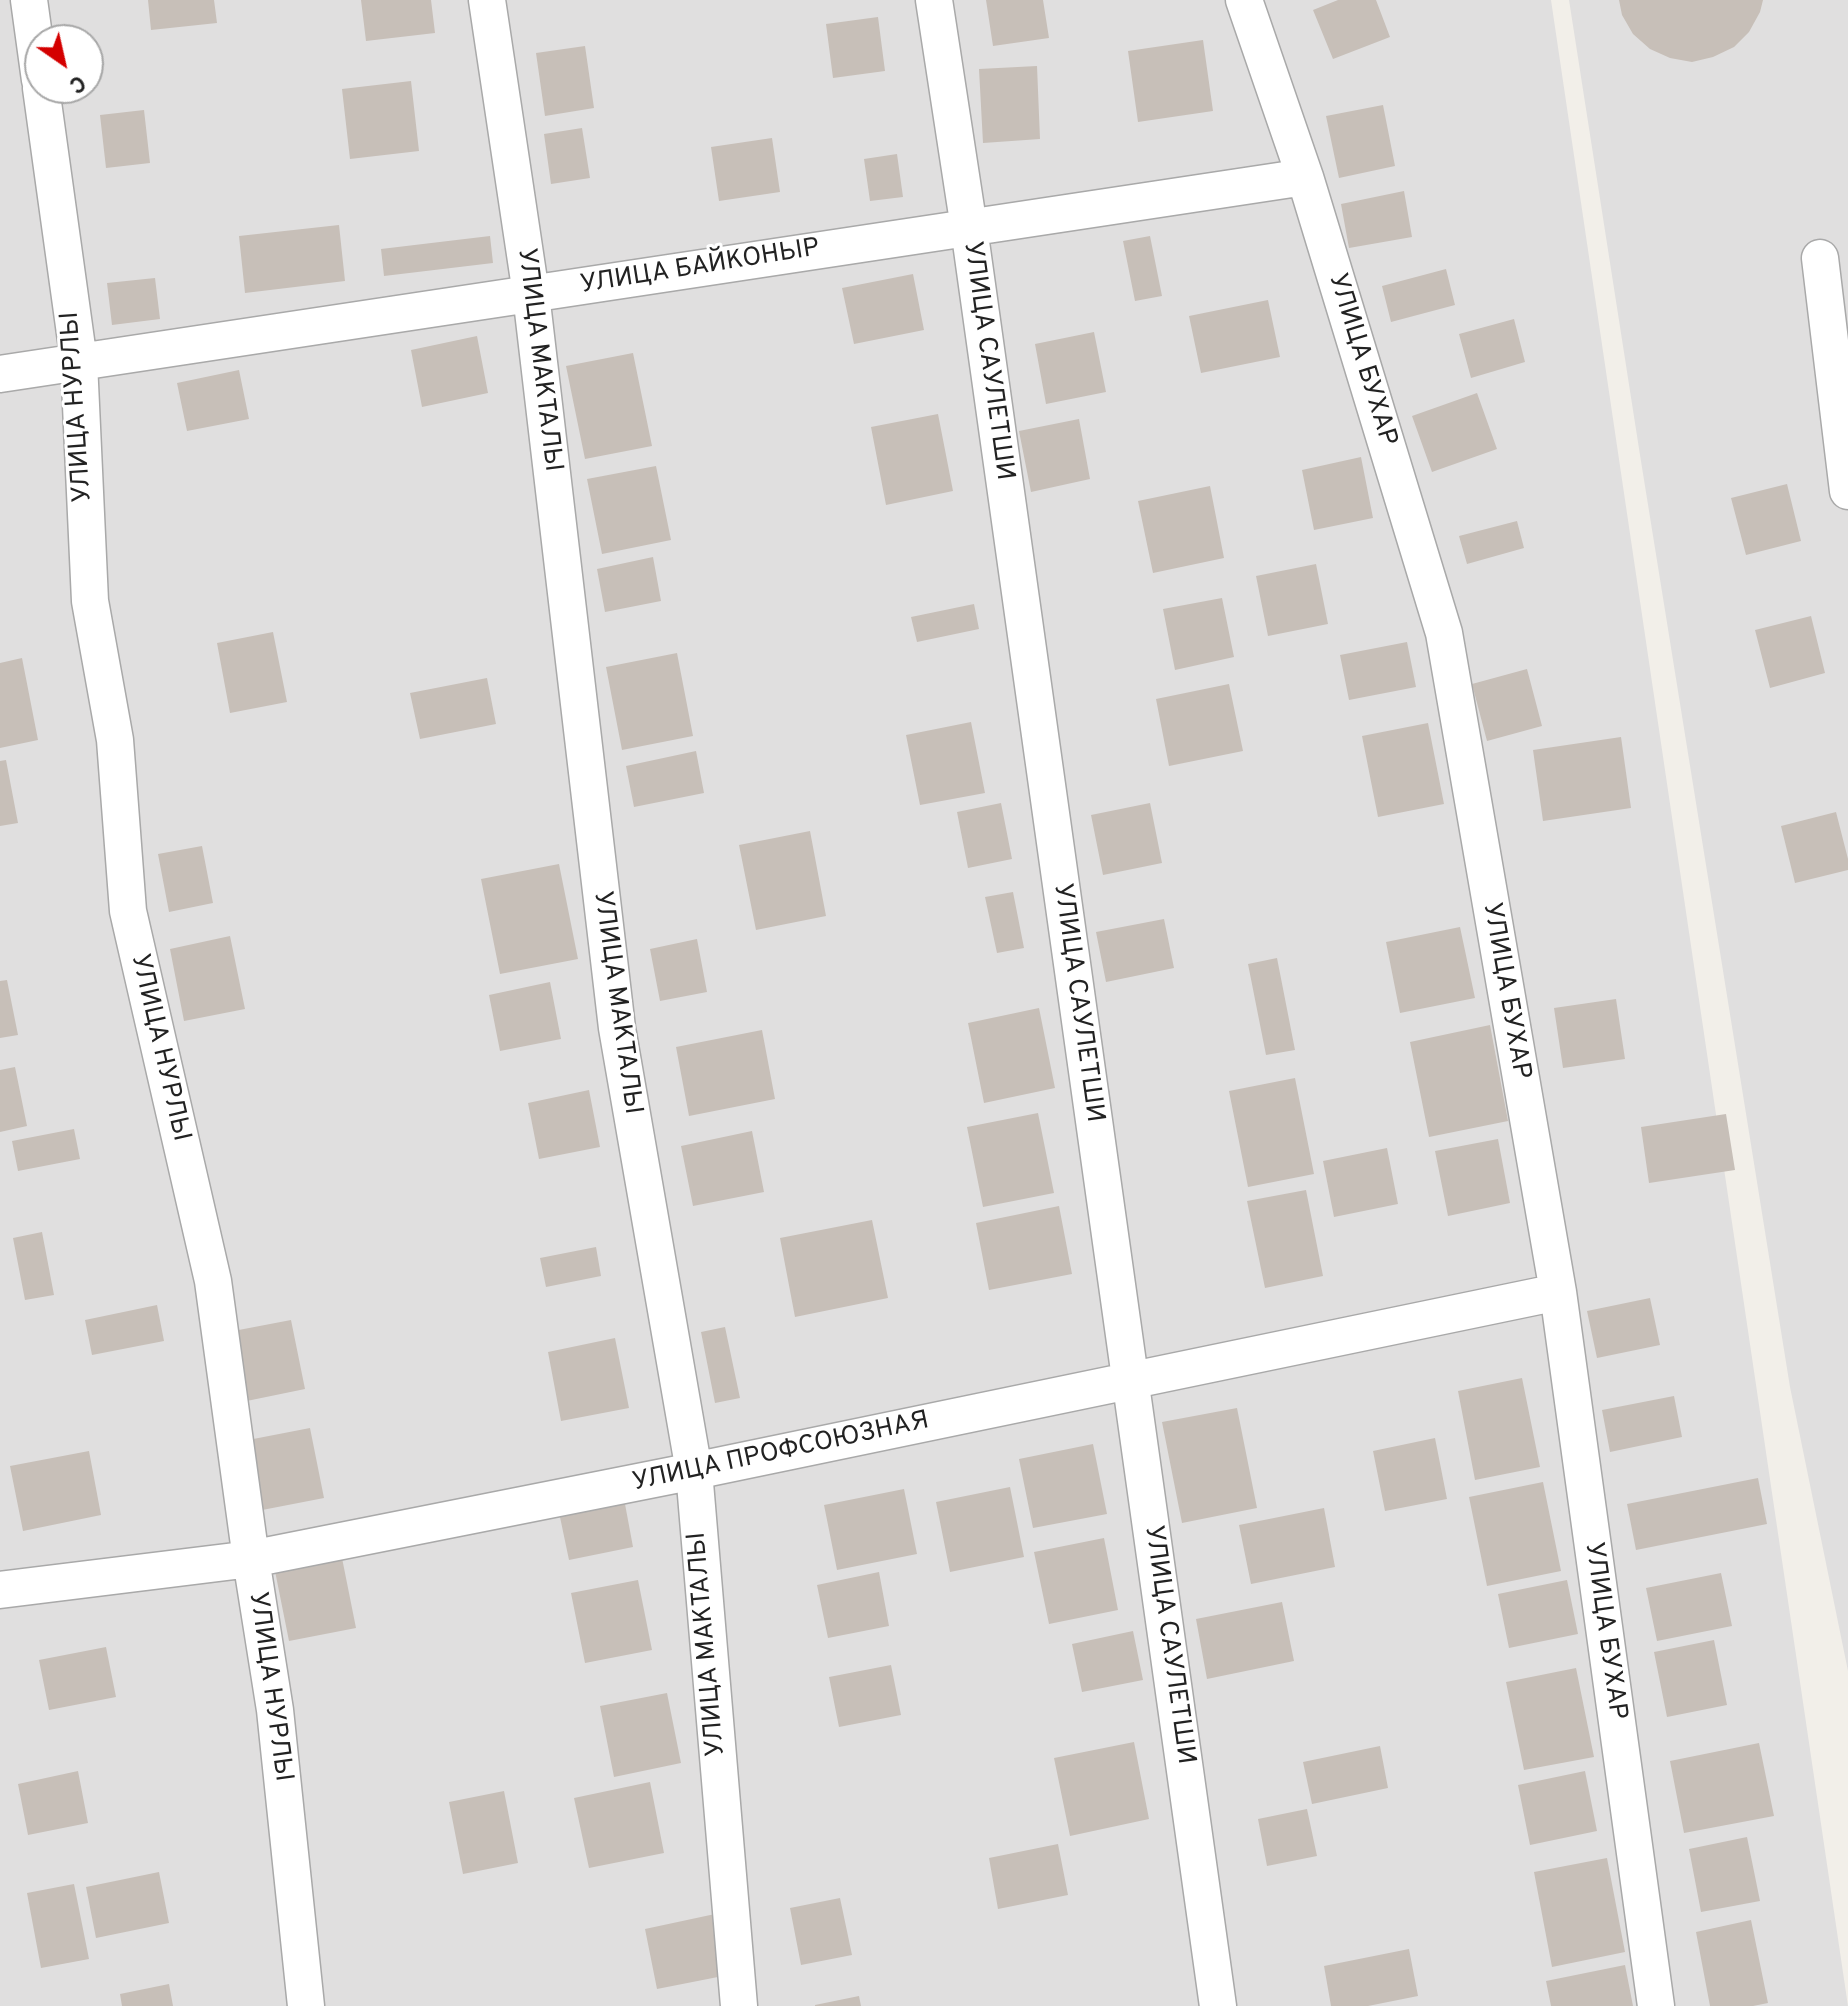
<!DOCTYPE html>
<html>
<head>
<meta charset="utf-8">
<style>
	body { margin:0 }
	#map { position:relative; width:1848px; height:2006px; overflow:hidden; background:#f2efe9; font-family:Overpass,sans-serif }
	canvas { display:block }
	.north { position:absolute; left:24px; top:24px; width:80px; height:80px; box-sizing:border-box; background:#fff; border:2px solid #a7a7a7; border-radius:50%; rotate:146deg; font-size:22px; font-weight:700; line-height:32px; text-align:center; color:#222 }
	.north::after { content:''; display:block; margin:auto; width:28px; height:36px; background:#d40000; clip-path:polygon(50% 0,100% 100%,50% 72%,0 100%) }
</style>
</head>
<body>
<div id="map">
<canvas width="1848" height="2006"></canvas>
<div class="north">С</div>
</div>
<script>
const ctx = document.querySelector('canvas').getContext('2d');
ctx.lineJoin = 'round';
function fill(path, color) { ctx.fillStyle = color; ctx.fill(path, 'evenodd'); }
const toPath = rows => new Path2D(rows.map(r => 'M' + r).join(''));
function strokePath(path, color, width, dash) { ctx.strokeStyle = color; ctx.lineWidth = width; ctx.lineCap = dash ? 'butt' : 'round'; ctx.setLineDash(dash || []); ctx.stroke(path); }
function label(font, color, halo, rows, align = 'center') {
  ctx.font = font + ' Overpass,sans-serif'; ctx.lineWidth = 6; ctx.setLineDash([]); ctx.textBaseline = 'middle'; ctx.strokeStyle = halo; ctx.fillStyle = color; for (const [text, x, y, turn = 0] of rows) {
    ctx.save(); ctx.translate(x, y); ctx.rotate((+turn || 0) * Math.PI / 180); ctx.textAlign = isNaN(turn) ? turn : align; if (halo) ctx.strokeText(text, 0, 0); ctx.fillText(text, 0, 0); ctx.restore();
  }
}
fill(toPath([
	[0,0,1551,0,1848,2006,0,2006],
	[40,40,88,40,88,88,40,88],
	[1569,0,1848,0,1848,1671,1790,1387,1640,455]
]), '#e0dfdf');
fill(toPath([
	[148,0,214,0,217,23,151,30],
	[361,0,431,0,435,33,366,41],
	[986,0,1043,0,1049,38,993,46],
	[1338,0,1376,0,1390,37,1333,59,1313,10],
	[1619,0,1763,0,1760,12,1749,32,1734,47,1713,57,1692,62,1670,58,1650,49,1633,34,1622,15],
	[878,17,885,71,833,78,826,24],
	[1203,40,1213,111,1138,122,1128,51],
	[585,46,594,108,545,116,536,53],
	[1037,66,1040,139,983,143,979,69],
	[411,81,419,151,350,159,342,89],
	[1383,105,1395,166,1339,178,1326,116],
	[144,110,150,163,106,168,100,115],
	[582,128,590,178,551,184,544,134],
	[772,138,780,192,719,201,711,147],
	[897,154,903,197,870,201,864,159],
	[1404,191,1412,237,1349,248,1341,204],
	[339,225,345,281,245,293,239,236],
	[490,236,493,263,384,276,381,249],
	[1150,236,1162,296,1135,301,1123,241],
	[1446,269,1455,305,1391,322,1382,286],
	[913,274,924,330,854,344,842,288],
	[155,278,160,319,112,325,107,283],
	[1268,300,1280,357,1201,373,1189,316],
	[1514,319,1525,362,1471,378,1459,334],
	[1094,332,1106,392,1046,404,1035,344],
	[477,336,488,393,422,407,411,350],
	[633,353,652,446,585,459,566,366],
	[239,370,249,419,187,431,177,383],
	[1477,393,1497,449,1432,472,1412,416],
	[938,414,953,491,886,505,871,427],
	[1079,419,1090,479,1031,492,1019,431],
	[1361,457,1373,518,1314,530,1302,470],
	[656,466,671,540,602,554,587,479],
	[1787,484,1801,541,1746,555,1731,498],
	[1210,486,1224,558,1153,573,1138,501],
	[1517,521,1524,548,1467,564,1459,536],
	[653,557,661,601,605,612,597,569],
	[1316,564,1328,624,1268,636,1256,576],
	[1222,598,1234,657,1175,670,1163,609],
	[974,604,979,629,917,642,911,617],
	[1811,616,1825,673,1770,688,1755,630],
	[273,632,287,702,230,713,217,643],
	[1407,642,1416,687,1349,700,1340,655],
	[677,653,693,736,622,750,606,667],
	[22,658,38,740,0,748,0,663],
	[1527,669,1542,726,1487,741,1472,684],
	[487,678,496,724,420,739,410,693],
	[1229,684,1243,751,1169,766,1156,699],
	[971,722,985,793,920,805,906,735],
	[1428,723,1444,804,1378,817,1362,736],
	[1621,737,1631,808,1543,821,1533,750],
	[696,751,704,793,634,807,626,766],
	[6,760,18,823,0,826,0,761],
	[1001,803,1012,859,968,868,957,812],
	[1150,803,1162,863,1103,875,1091,815],
	[1836,812,1848,859,1848,870,1795,883,1781,826],
	[810,831,826,916,756,930,739,845],
	[202,846,213,903,169,912,158,854],
	[559,864,578,959,500,974,481,879],
	[1013,892,1024,948,997,953,985,897],
	[1164,919,1174,968,1106,982,1096,932],
	[1460,927,1475,998,1400,1013,1386,942],
	[230,936,245,1009,184,1021,170,949],
	[697,939,707,992,660,1001,650,949],
	[1277,958,1295,1050,1266,1055,1248,964],
	[7,980,18,1035,0,1038,0,981],
	[550,982,561,1039,500,1051,489,995],
	[1616,999,1625,1059,1563,1068,1554,1008],
	[1039,1008,1055,1088,984,1103,968,1023],
	[1490,1025,1508,1121,1429,1137,1410,1042],
	[762,1030,775,1099,689,1116,676,1047],
	[15,1067,27,1126,0,1132,0,1070],
	[1295,1078,1314,1174,1248,1187,1229,1091],
	[589,1090,600,1147,539,1159,528,1103],
	[1038,1113,1054,1193,983,1207,967,1127],
	[1726,1114,1735,1170,1649,1183,1641,1127],
	[74,1129,80,1159,18,1171,12,1141],
	[752,1131,764,1192,693,1206,681,1146],
	[1498,1139,1510,1203,1448,1216,1435,1151],
	[1387,1148,1398,1204,1334,1217,1323,1161],
	[1306,1190,1323,1276,1265,1288,1247,1201],
	[1059,1206,1072,1274,989,1290,976,1223],
	[872,1220,888,1298,795,1317,780,1238],
	[42,1232,54,1295,25,1300,13,1238],
	[596,1247,601,1276,546,1287,540,1258],
	[1650,1298,1660,1345,1597,1358,1587,1311],
	[157,1305,164,1341,92,1355,85,1320],
	[291,1320,305,1389,237,1403,223,1333],
	[725,1327,740,1398,715,1403,701,1332],
	[615,1338,629,1408,561,1421,548,1352],
	[1522,1378,1540,1467,1475,1480,1458,1391],
	[1674,1396,1682,1437,1610,1452,1602,1410],
	[1237,1408,1257,1508,1182,1523,1162,1422],
	[310,1428,324,1498,257,1511,243,1441],
	[1435,1438,1447,1499,1385,1511,1373,1451],
	[1093,1444,1107,1514,1033,1528,1019,1459],
	[89,1451,101,1515,23,1531,10,1466],
	[1758,1478,1767,1524,1636,1550,1627,1504],
	[1543,1482,1561,1571,1487,1586,1469,1497],
	[1010,1487,1024,1557,950,1572,936,1502],
	[904,1489,917,1554,837,1570,824,1505],
	[625,1504,633,1547,569,1560,560,1517],
	[1324,1508,1335,1567,1251,1584,1239,1525],
	[1104,1538,1118,1610,1049,1624,1034,1552],
	[342,1558,356,1628,289,1641,275,1571],
	[879,1572,889,1626,828,1638,817,1585],
	[1721,1573,1732,1626,1657,1641,1646,1588],
	[638,1580,652,1650,585,1663,571,1593],
	[1567,1580,1578,1634,1509,1648,1498,1594],
	[1282,1602,1294,1661,1207,1679,1196,1619],
	[1133,1631,1143,1680,1082,1692,1072,1644],
	[1714,1640,1727,1705,1667,1717,1654,1652],
	[106,1647,116,1697,49,1710,39,1660],
	[891,1665,901,1715,839,1727,829,1677],
	[1576,1668,1594,1757,1524,1770,1506,1682],
	[667,1693,681,1763,614,1777,600,1706],
	[1134,1742,1149,1819,1070,1836,1054,1758],
	[1759,1743,1774,1816,1684,1833,1670,1761],
	[1380,1746,1388,1788,1312,1804,1303,1762],
	[78,1771,88,1823,28,1835,18,1784],
	[1585,1771,1597,1831,1530,1845,1518,1785],
	[650,1782,664,1853,589,1868,574,1798],
	[504,1791,518,1863,463,1874,449,1802],
	[1307,1809,1317,1856,1267,1866,1258,1819],
	[1747,1837,1760,1901,1701,1912,1689,1849],
	[1058,1844,1068,1895,998,1909,989,1858],
	[1607,1858,1625,1952,1552,1967,1534,1872],
	[159,1872,169,1923,96,1938,86,1887],
	[74,1884,89,1959,41,1968,27,1893],
	[840,1898,852,1955,801,1965,790,1908],
	[715,1914,728,1975,657,1989,645,1929],
	[1751,1920,1768,2003,1753,2006,1710,2006,1696,1932],
	[1409,1949,1418,1996,1368,2006,1331,2006,1324,1966],
	[1625,1965,1633,2006,1551,2006,1546,1981],
	[169,1984,173,2006,122,2006,120,1994],
	[859,1996,861,2006,815,2006,815,2005]
]), '#c7bfb8');
const minor = toPath([
	[29,0,40,80],
	[487,0,531,294,617,1028,694,1471,739,2006],
	[934,0,969,228,1218,2006],
	[1244,0,1305,177,1444,633,1558,1292,1656,2006],
	[41,88,79,362,90,601,115,740,128,911,213,1281,251,1559,275,1710,306,2006],
	[1820,258,1848,491],
	[0,374,1305,177],
	[0,1590,251,1559,694,1471,1558,1292]
]);
strokePath(minor, '#a9a9a9', 39);
strokePath(minor, '#fff', 36);
label('26px', '#222', '#fff', [
	["УЛИЦА БАЙКОНЫР",700,268,-9],
	["УЛИЦА МАКТАЛЫ",538,360,83],
	["УЛИЦА БУХАР",1361,360,73],
	["УЛИЦА САУЛЕТШИ",987,361,82],
	["УЛИЦА НУРЛЫ",78,407,-94],
	["УЛИЦА БУХАР",1505,991,80],
	["УЛИЦА МАКТАЛЫ",616,1003,82],
	["УЛИЦА САУЛЕТШИ",1077,1003,82],
	["УЛИЦА НУРЛЫ",159,1048,77],
	["УЛИЦА ПРОФСОЮЗНАЯ",781,1453,-12],
	["УЛИЦА БУХАР",1604,1631,82],
	["УЛИЦА МАКТАЛЫ",708,1644,-95],
	["УЛИЦА САУЛЕТШИ",1168,1645,82],
	["УЛИЦА НУРЛЫ",269,1687,82]
]);
</script>
</body>
</html>
